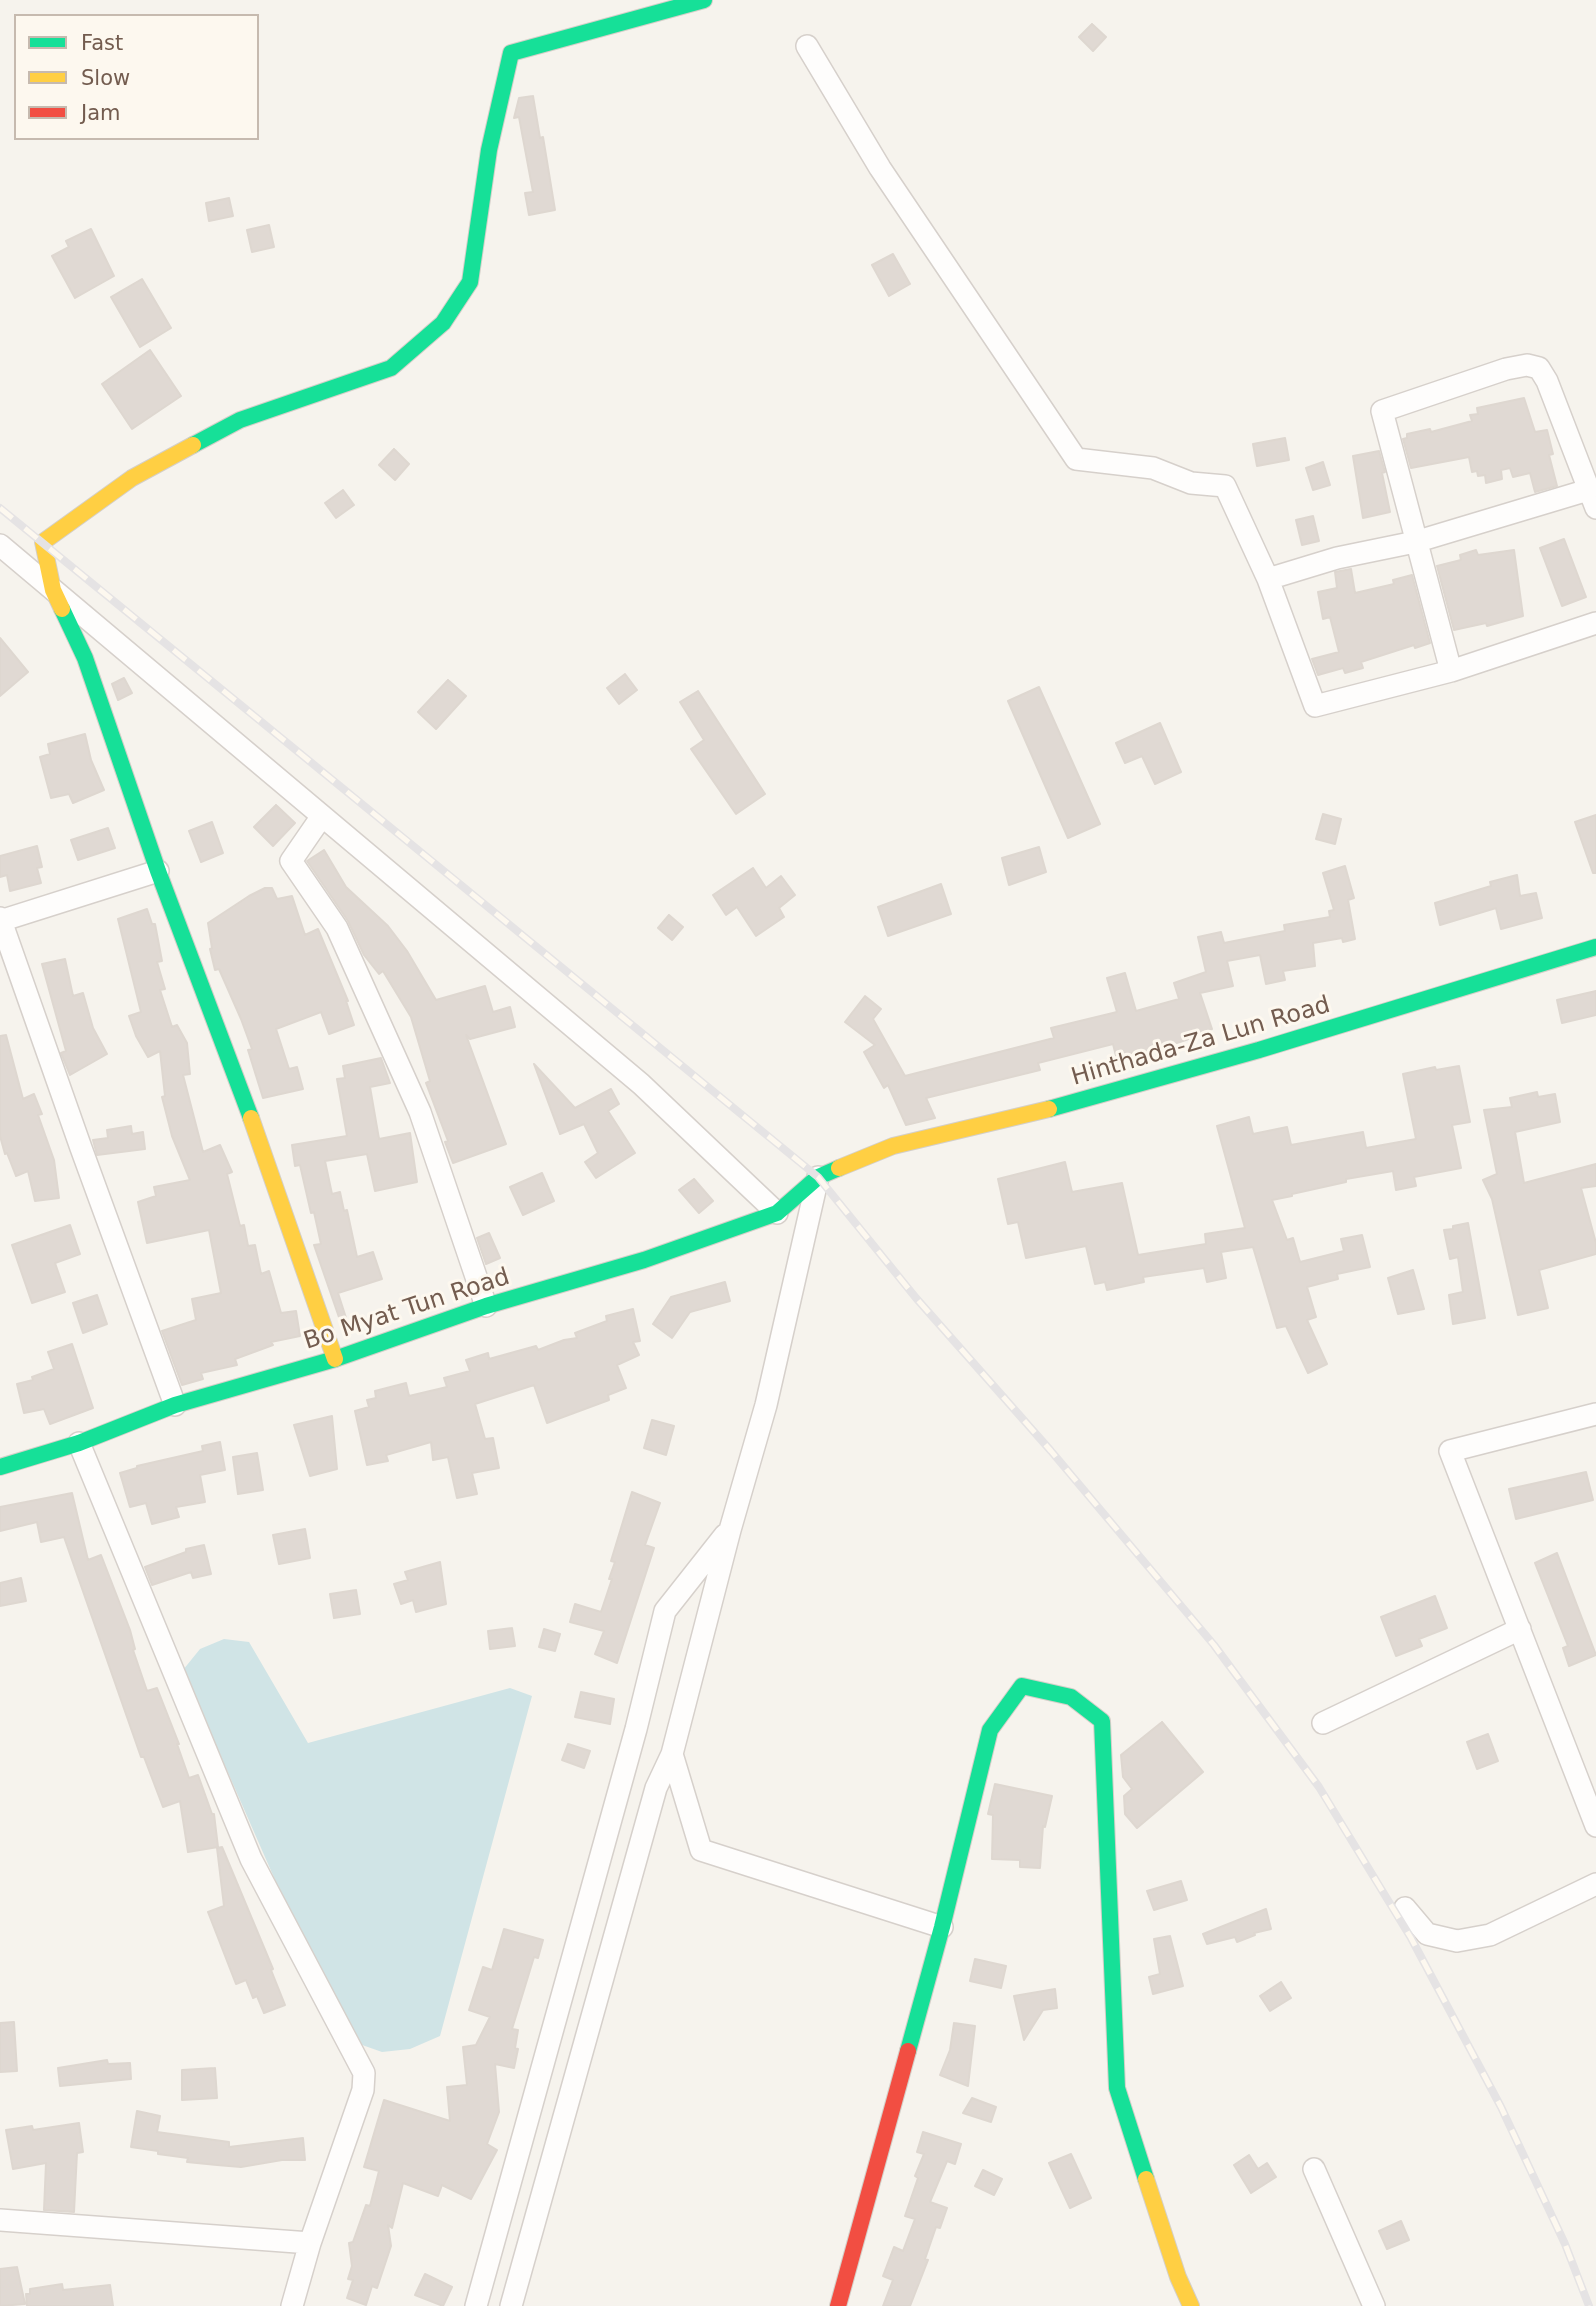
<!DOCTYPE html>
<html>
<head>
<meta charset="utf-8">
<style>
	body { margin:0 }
	#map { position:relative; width:1596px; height:2306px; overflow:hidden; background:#f6f3ed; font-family:"DejaVu Sans",sans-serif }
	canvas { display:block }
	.legend { position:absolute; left:14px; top:14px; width:245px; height:126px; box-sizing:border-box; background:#fdf8ef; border:2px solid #c6baaf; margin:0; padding:9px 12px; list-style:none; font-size:21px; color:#735c4f }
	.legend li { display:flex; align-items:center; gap:14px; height:35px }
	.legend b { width:35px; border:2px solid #c6baaf }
</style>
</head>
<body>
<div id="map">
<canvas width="1596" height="2306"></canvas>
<ul class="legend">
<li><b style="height:9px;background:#16e098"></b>Fast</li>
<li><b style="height:9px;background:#ffcf43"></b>Slow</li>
<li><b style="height:9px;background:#f24e42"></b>Jam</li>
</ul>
</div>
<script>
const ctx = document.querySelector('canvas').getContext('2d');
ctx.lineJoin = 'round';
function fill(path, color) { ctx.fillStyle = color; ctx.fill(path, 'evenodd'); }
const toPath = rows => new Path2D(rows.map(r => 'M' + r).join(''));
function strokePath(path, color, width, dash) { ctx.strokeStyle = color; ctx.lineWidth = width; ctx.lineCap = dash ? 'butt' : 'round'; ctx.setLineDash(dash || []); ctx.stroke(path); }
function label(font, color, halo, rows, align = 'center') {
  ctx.font = font + ' "DejaVu Sans",sans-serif'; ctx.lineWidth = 6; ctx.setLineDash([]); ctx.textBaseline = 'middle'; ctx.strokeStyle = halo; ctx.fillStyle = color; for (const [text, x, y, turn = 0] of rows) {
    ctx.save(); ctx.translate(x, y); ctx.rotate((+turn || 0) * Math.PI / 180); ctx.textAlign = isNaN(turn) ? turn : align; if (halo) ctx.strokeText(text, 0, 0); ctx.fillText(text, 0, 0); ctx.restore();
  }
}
fill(toPath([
	[224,1639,249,1642,308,1743,510,1688,532,1696,440,2036,410,2049,382,2052,348,2040,329,2003,183,1670,200,1649]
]), '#d0e4e6');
const building = toPath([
	[1092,24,1106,37,1093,51,1079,37,1092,24],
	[533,96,540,138,543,137,555,210,529,215,525,193,533,192,519,117,514,118,519,98,533,96],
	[229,198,233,216,209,221,206,203,229,198],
	[269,225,274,247,252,252,247,230,269,225],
	[91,229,114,276,75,298,52,256,69,247,66,241,91,229],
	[893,254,910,284,889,296,872,265,893,254],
	[142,279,171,328,140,347,111,297,142,279],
	[150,350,181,396,132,429,102,384,150,350],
	[1524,398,1535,432,1547,430,1553,454,1549,455,1557,486,1535,492,1530,473,1513,477,1510,468,1501,470,1502,479,1486,483,1485,475,1478,476,1477,471,1472,472,1469,457,1411,468,1403,439,1407,438,1407,434,1430,429,1431,432,1472,421,1470,415,1478,414,1477,408,1524,398],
	[1285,438,1289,460,1257,466,1253,444,1285,438],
	[394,449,409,464,395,480,379,465,394,449],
	[1379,451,1385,472,1382,473,1390,512,1363,518,1353,456,1379,451],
	[1323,462,1330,485,1313,490,1306,468,1323,462],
	[343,490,354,505,336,518,325,503,343,490],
	[1313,516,1319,541,1302,545,1296,520,1313,516],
	[1564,539,1586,597,1562,606,1540,548,1564,539],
	[1476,550,1478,555,1514,550,1523,616,1487,626,1486,623,1454,630,1437,566,1461,560,1460,555,1476,550],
	[1351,569,1355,593,1394,584,1393,580,1412,575,1430,643,1415,648,1414,645,1361,662,1363,668,1345,673,1343,668,1318,675,1312,659,1339,652,1330,617,1323,619,1318,592,1337,588,1335,572,1351,569],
	[0,638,28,672,0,696,0,638],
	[625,674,637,690,619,704,607,688,625,674],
	[124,678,132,693,118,700,112,684,124,678],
	[448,680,466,696,436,729,418,712,448,680],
	[1039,687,1100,824,1068,838,1008,701,1039,687],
	[698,691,765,794,736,814,691,749,704,740,680,702,698,691],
	[1160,723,1181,772,1155,784,1142,756,1125,763,1116,743,1160,723],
	[85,734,91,760,104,790,73,803,69,794,51,798,40,757,50,754,48,744,85,734],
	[276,805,295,823,273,846,254,827,276,805],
	[1323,814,1341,819,1335,844,1316,839,1323,814],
	[1596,815,1596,873,1593,873,1575,822,1596,815],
	[212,822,223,853,201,862,189,831,212,822],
	[108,828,115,848,78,860,71,840,108,828],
	[37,846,42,867,37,868,41,883,10,891,7,875,0,877,0,856,37,846],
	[1039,847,1046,872,1009,885,1002,858,1039,847],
	[324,850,346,887,388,926,407,951,436,1000,485,986,493,1012,510,1007,515,1027,470,1039,466,1035,506,1144,453,1163,445,1142,448,1141,426,1083,430,1081,411,1017,383,971,379,974,364,955,348,921,307,861,324,850],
	[1345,866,1354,898,1348,900,1355,939,1343,942,1342,938,1313,943,1315,966,1283,971,1285,980,1266,984,1260,955,1227,961,1233,986,1200,993,1212,1029,1186,1040,1158,1049,1116,1056,1113,1044,1038,1063,1040,1070,926,1098,935,1118,906,1125,888,1085,884,1088,864,1052,875,1045,845,1022,865,996,881,1009,873,1019,905,1076,1054,1038,1051,1028,1117,1012,1107,978,1125,973,1136,1011,1179,999,1174,983,1206,972,1198,937,1221,932,1224,943,1285,931,1284,925,1330,917,1329,911,1334,910,1323,873,1345,866],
	[753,868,766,888,781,876,795,895,779,908,784,917,756,936,737,907,726,915,713,895,753,868],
	[1517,875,1520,896,1536,893,1542,918,1501,929,1496,908,1440,925,1435,903,1491,886,1490,882,1517,875],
	[941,884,951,914,888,936,878,907,941,884],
	[265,888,272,888,277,899,292,896,305,935,318,929,348,1001,346,1001,354,1025,329,1034,321,1012,276,1029,289,1069,297,1067,303,1089,263,1098,248,1050,252,1049,241,1019,219,969,215,970,210,949,212,948,208,923,249,896,265,888],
	[147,909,152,924,155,924,162,961,157,962,165,989,160,990,172,1027,177,1025,187,1043,190,1074,183,1075,203,1152,220,1145,232,1172,227,1174,240,1226,244,1225,248,1246,255,1245,261,1274,269,1271,281,1313,296,1311,300,1336,271,1342,273,1345,235,1359,237,1365,201,1373,203,1379,182,1385,162,1331,196,1320,192,1299,221,1293,209,1230,147,1243,138,1202,156,1196,154,1187,190,1180,172,1136,162,1097,165,1096,160,1051,148,1057,136,1036,129,1016,141,1012,118,919,147,909],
	[669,915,683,927,672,940,658,928,669,915],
	[65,959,73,996,83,993,93,1028,107,1054,70,1075,61,1053,66,1051,42,964,65,959],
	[1596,991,1596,1015,1562,1023,1557,1000,1596,991],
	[6,1035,23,1099,34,1094,42,1114,38,1115,54,1160,59,1198,35,1201,28,1171,16,1176,7,1153,5,1154,0,1136,0,1036,6,1035],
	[381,1058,390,1083,370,1087,379,1139,410,1133,417,1182,375,1191,367,1154,325,1161,332,1194,340,1192,344,1211,347,1210,357,1257,373,1252,382,1279,338,1293,348,1324,342,1326,314,1245,321,1244,314,1212,311,1213,300,1165,295,1166,292,1145,347,1136,337,1079,345,1078,343,1066,381,1058],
	[534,1064,575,1108,611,1089,619,1104,608,1111,635,1153,596,1178,585,1162,598,1153,584,1124,560,1134,534,1064],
	[1459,1066,1470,1122,1452,1125,1461,1168,1414,1177,1416,1186,1396,1190,1393,1171,1346,1179,1346,1182,1292,1194,1292,1196,1272,1200,1287,1240,1293,1238,1300,1262,1344,1251,1341,1239,1362,1235,1370,1267,1337,1274,1338,1279,1307,1287,1316,1317,1307,1320,1327,1364,1308,1373,1286,1326,1277,1328,1253,1247,1221,1252,1226,1278,1207,1282,1204,1268,1143,1277,1144,1282,1107,1290,1105,1282,1095,1284,1086,1246,1026,1258,1018,1222,1008,1224,998,1179,1065,1162,1072,1192,1122,1183,1138,1255,1206,1244,1205,1234,1245,1228,1217,1126,1249,1117,1253,1134,1287,1127,1291,1145,1363,1132,1366,1148,1416,1139,1403,1074,1435,1067,1436,1070,1459,1066],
	[1537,1092,1538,1097,1555,1094,1560,1122,1515,1132,1524,1183,1596,1164,1596,1186,1581,1188,1596,1243,1596,1254,1539,1270,1548,1308,1518,1315,1492,1199,1483,1180,1497,1174,1484,1110,1512,1107,1510,1098,1537,1092],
	[131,1126,132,1134,143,1132,145,1149,97,1155,93,1140,108,1138,107,1130,131,1126],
	[542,1173,554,1201,523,1215,510,1187,542,1173],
	[694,1179,713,1201,699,1213,679,1190,694,1179],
	[1468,1223,1485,1318,1453,1324,1449,1295,1463,1292,1458,1257,1450,1259,1444,1230,1453,1229,1453,1226,1468,1223],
	[70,1225,80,1254,55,1263,65,1292,32,1303,12,1245,70,1225],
	[489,1233,500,1258,486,1264,477,1238,489,1233],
	[1413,1270,1424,1309,1398,1314,1388,1278,1413,1270],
	[725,1282,730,1301,690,1312,672,1338,653,1324,671,1297,725,1282],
	[97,1295,107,1324,83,1333,73,1303,97,1295],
	[633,1309,640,1341,633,1342,639,1355,617,1365,626,1388,608,1395,609,1400,547,1423,534,1385,475,1404,485,1439,493,1438,499,1468,472,1473,477,1494,457,1498,448,1457,433,1460,431,1442,386,1455,388,1461,367,1465,355,1411,369,1407,367,1400,376,1398,375,1391,406,1383,409,1396,447,1387,444,1378,470,1371,466,1360,488,1353,489,1359,536,1346,538,1350,564,1340,577,1338,575,1333,607,1321,606,1316,633,1309],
	[72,1344,93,1408,50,1424,44,1409,24,1413,17,1384,33,1380,32,1377,54,1369,48,1352,72,1344],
	[332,1416,337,1469,310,1476,294,1425,332,1416],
	[652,1420,674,1426,666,1455,644,1448,652,1420],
	[220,1442,225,1470,200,1475,205,1502,176,1507,179,1517,152,1524,146,1503,130,1507,120,1473,137,1468,137,1466,203,1451,202,1446,220,1442],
	[257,1453,263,1490,238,1494,233,1457,257,1453],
	[1586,1472,1593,1500,1516,1519,1509,1489,1586,1472],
	[632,1492,660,1503,645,1545,654,1548,617,1663,595,1654,604,1631,570,1622,575,1604,601,1612,612,1579,609,1579,615,1562,611,1561,632,1492],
	[72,1493,88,1560,101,1555,130,1630,135,1649,133,1650,147,1691,157,1688,179,1744,177,1744,189,1778,198,1775,212,1814,214,1814,218,1847,188,1852,180,1801,163,1807,144,1757,141,1757,64,1537,41,1542,37,1522,0,1531,0,1507,72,1493],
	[305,1529,310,1558,279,1564,273,1535,305,1529],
	[204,1545,211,1574,193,1578,191,1572,152,1585,145,1567,186,1552,186,1549,204,1545],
	[1557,1553,1596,1655,1569,1666,1563,1648,1568,1646,1535,1563,1557,1553],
	[440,1562,446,1604,416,1612,413,1600,401,1604,394,1584,408,1580,405,1572,440,1562],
	[21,1578,26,1601,0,1606,0,1583,21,1578],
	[356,1590,360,1614,334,1618,330,1594,356,1590],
	[1435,1596,1447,1628,1419,1639,1422,1646,1396,1656,1381,1617,1435,1596],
	[512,1628,515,1646,490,1649,488,1631,512,1628],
	[544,1629,560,1634,555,1651,539,1647,544,1629],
	[581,1692,614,1699,610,1724,575,1717,581,1692],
	[1162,1722,1203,1772,1137,1828,1125,1814,1124,1796,1132,1789,1123,1777,1121,1755,1162,1722],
	[1488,1734,1498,1761,1477,1769,1467,1742,1488,1734],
	[568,1744,590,1751,584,1768,562,1760,568,1744],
	[995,1784,1052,1796,1045,1827,1043,1826,1040,1868,1020,1867,1020,1860,992,1859,993,1815,988,1814,995,1784],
	[222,1847,273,1969,271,1970,285,2005,264,2013,257,1996,253,1998,246,1980,236,1984,208,1912,224,1906,217,1848,222,1847],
	[1181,1881,1187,1900,1154,1910,1147,1891,1181,1881],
	[1266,1909,1271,1929,1254,1933,1255,1935,1237,1942,1235,1937,1207,1944,1203,1934,1266,1909],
	[504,1929,543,1940,538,1958,534,1957,512,2029,518,2030,515,2048,518,2049,514,2068,495,2064,499,2112,487,2144,497,2150,471,2199,442,2185,438,2196,403,2183,392,2228,388,2225,391,2246,377,2288,372,2286,366,2305,347,2298,353,2280,348,2279,352,2266,349,2243,353,2242,366,2205,370,2206,379,2171,364,2167,384,2100,450,2121,447,2087,467,2085,463,2047,476,2045,490,2017,469,2010,483,1967,492,1970,504,1929],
	[1170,1936,1183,1986,1153,1994,1149,1977,1160,1974,1154,1939,1170,1936],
	[975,1959,1006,1966,1001,1988,970,1981,975,1959],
	[1281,1982,1291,1998,1270,2011,1260,1996,1281,1982],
	[1055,1989,1057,2008,1043,2010,1024,2040,1014,1996,1055,1989],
	[14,2022,17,2071,0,2072,0,2023,14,2022],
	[954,2023,975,2026,968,2086,940,2075,950,2050,954,2023],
	[107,2060,108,2064,130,2063,131,2079,60,2086,58,2068,107,2060],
	[215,2068,217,2098,182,2100,182,2070,215,2068],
	[972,2098,996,2107,991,2122,963,2113,972,2098],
	[137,2111,160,2116,157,2132,229,2142,229,2147,303,2138,305,2160,282,2160,241,2167,217,2165,187,2162,188,2158,158,2154,158,2151,131,2147,137,2111],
	[79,2123,83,2152,77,2153,74,2212,44,2210,46,2163,13,2169,6,2130,32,2126,33,2130,79,2123],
	[923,2132,961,2144,955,2164,947,2161,930,2202,947,2208,940,2228,936,2227,925,2259,928,2260,910,2306,883,2306,893,2280,883,2276,894,2247,903,2251,915,2219,905,2216,918,2178,915,2176,924,2154,917,2152,923,2132],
	[1071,2154,1091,2198,1070,2208,1049,2163,1071,2154],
	[1249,2155,1258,2169,1267,2163,1276,2177,1251,2193,1234,2165,1249,2155],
	[983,2170,1002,2179,994,2195,975,2186,983,2170],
	[1401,2221,1409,2240,1387,2249,1379,2231,1401,2221],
	[17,2267,25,2304,0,2306,0,2269,17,2267],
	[425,2274,452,2287,443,2306,415,2295,425,2274],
	[62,2284,63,2290,110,2285,113,2306,27,2306,26,2294,30,2294,30,2289,62,2284]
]);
fill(building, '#e0d9d3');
strokePath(building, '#ded7d0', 2);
const street = toPath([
	[807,46,880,168,1076,459,1153,468,1191,483,1225,486,1268,579,1315,706,1451,671,1596,623],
	[0,545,641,1084,777,1213],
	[1268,579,1337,558,1415,542,1588,490],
	[1451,671,1382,411,1506,369,1527,365,1539,368,1547,381,1596,508],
	[322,816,291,861,337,928,420,1112,486,1306],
	[0,918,81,1148,175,1405],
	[0,921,158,871],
	[1596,1414,1450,1451,1596,1826],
	[79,1443,251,1859,364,2073,363,2090,310,2243,292,2306],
	[1323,1723,1520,1629],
	[672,1754,701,1850,942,1927],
	[1405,1908,1427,1934,1457,1941,1490,1935,1596,1884],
	[1314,2169,1374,2306],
	[0,2220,310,2243],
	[476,2306,636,1729,665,1611,725,1535],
	[511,2306,656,1788,672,1754,730,1530,766,1405,818,1177]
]);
const fast = toPath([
	[193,445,240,420,391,368,443,323,470,282,489,150,511,53,704,0],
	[62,609,85,658,158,871,251,1118],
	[1049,1109,1259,1050,1596,947],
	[0,1467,79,1443,175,1405,335,1359,486,1306,644,1260,777,1213,818,1177,839,1168],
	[908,2051,942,1927,990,1730,1022,1686,1071,1697,1102,1721,1117,2088,1146,2179]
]);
const slow = toPath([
	[62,609,53,590,43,542,132,478,193,445],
	[251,1118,335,1359],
	[839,1168,893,1146,1049,1109],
	[1146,2179,1178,2277,1191,2306]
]);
const jam = toPath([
	[838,2306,908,2051]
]);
strokePath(street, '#d6d0cb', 24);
strokePath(fast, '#d4cfc8', 18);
strokePath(slow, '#d4cfc8', 18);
strokePath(jam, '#d4cfc8', 18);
strokePath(street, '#fefdfc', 21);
strokePath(fast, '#16e098', 16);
strokePath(slow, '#ffcf43', 16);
strokePath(jam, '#f24e42', 16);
const rail = toPath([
	[0,508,818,1177,916,1298,1051,1451,1214,1645,1319,1787,1411,1938,1501,2107,1565,2244,1589,2306]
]);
strokePath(rail, '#e5e3e4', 8);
strokePath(rail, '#fdf8ef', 5, [16]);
label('24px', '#735c4f', '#fdf8ef', [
	["Hinthada-Za Lun Road",1201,1042,-16],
	["Bo Myat Tun Road",407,1310,-18]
]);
</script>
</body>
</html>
